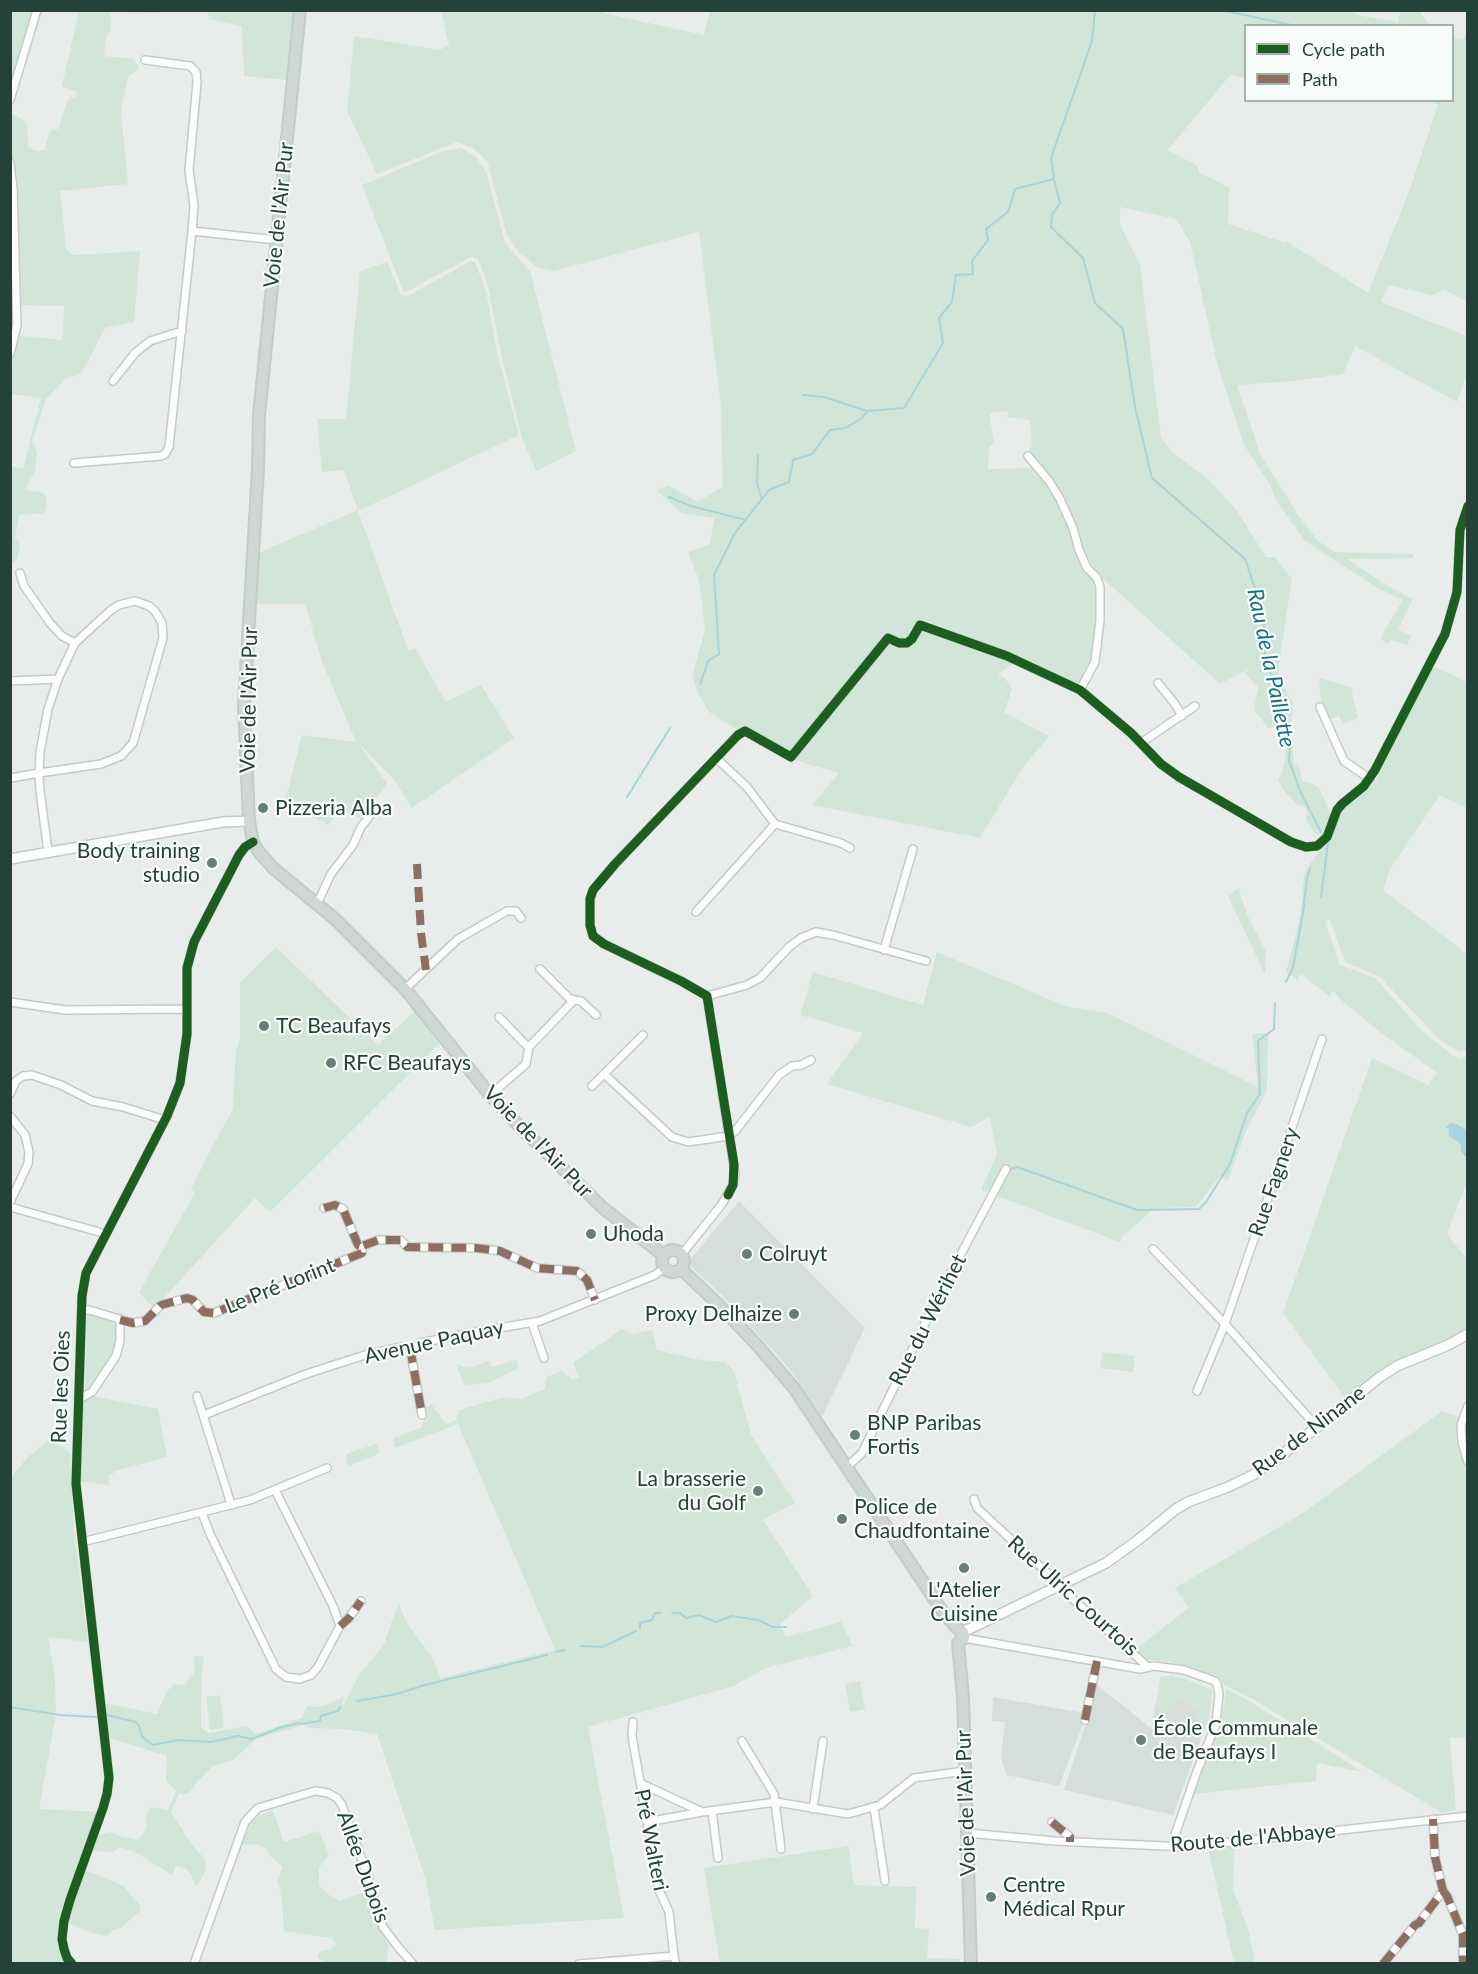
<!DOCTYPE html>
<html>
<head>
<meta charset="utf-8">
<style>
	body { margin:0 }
	#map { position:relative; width:1478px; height:1974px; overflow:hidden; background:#e8edeb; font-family:Lato,sans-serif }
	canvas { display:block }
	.frame { position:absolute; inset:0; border:12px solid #24423a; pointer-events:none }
	.legend { position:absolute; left:1244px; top:24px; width:210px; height:78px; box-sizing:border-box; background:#f7fbf9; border:2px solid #a3b1ad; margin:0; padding:8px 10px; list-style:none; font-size:18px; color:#24423a }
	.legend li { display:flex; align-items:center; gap:12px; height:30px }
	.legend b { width:30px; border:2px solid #a3b1ad }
</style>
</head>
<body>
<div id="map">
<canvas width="1478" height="1974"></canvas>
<div class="frame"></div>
<ul class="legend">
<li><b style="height:8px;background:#1b5e20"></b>Cycle path</li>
<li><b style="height:8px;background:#8d6e63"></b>Path</li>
</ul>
</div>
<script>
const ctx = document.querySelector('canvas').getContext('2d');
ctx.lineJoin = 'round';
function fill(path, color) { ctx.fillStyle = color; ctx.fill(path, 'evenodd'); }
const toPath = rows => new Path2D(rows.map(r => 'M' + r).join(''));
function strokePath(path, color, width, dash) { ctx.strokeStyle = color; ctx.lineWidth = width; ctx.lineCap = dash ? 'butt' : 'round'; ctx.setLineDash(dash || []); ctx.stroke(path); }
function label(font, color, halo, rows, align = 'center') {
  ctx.font = font + ' Lato,sans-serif'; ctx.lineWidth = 4.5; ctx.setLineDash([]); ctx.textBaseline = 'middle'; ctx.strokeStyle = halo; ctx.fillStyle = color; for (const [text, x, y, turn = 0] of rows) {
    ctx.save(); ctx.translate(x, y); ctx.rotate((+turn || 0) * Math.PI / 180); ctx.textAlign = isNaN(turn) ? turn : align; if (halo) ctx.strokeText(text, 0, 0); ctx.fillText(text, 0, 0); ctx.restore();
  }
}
fill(toPath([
	[739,1201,865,1328,822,1417,795,1376,777,1355,721,1294,687,1263],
	[1161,1676,1171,1676,1185,1679,1212,1690,1209,1718,1173,1815,1064,1790,1085,1726,1097,1685,1151,1728],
	[993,1697,1084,1713,1084,1721,1059,1786,1006,1775,1001,1757,1005,1722,992,1721]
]), '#d6dedb');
fill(toPath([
	[710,10,1346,10,1362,16,1398,22,1400,11,1419,11,1428,23,1433,25,1246,26,1245,78,1230,75,1168,150,1198,166,1199,173,1229,187,1228,224,1286,243,1286,241,1368,293,1410,189,1438,105,1429,101,1452,100,1453,38,1463,40,1467,29,1467,302,1445,290,1431,295,1389,285,1381,302,1467,336,1467,373,1457,402,1355,346,1343,374,1294,381,1237,385,1261,456,1299,516,1318,541,1335,552,1413,554,1413,558,1347,559,1388,586,1413,599,1398,630,1412,635,1407,645,1392,640,1387,645,1380,638,1403,600,1379,589,1305,541,1277,502,1269,483,1244,445,1218,367,1190,242,1176,219,1120,207,1120,224,1140,265,1161,438,1174,454,1206,477,1235,508,1266,557,1275,557,1292,579,1279,664,1279,677,1293,703,1293,712,1291,724,1281,726,1292,743,1294,764,1300,769,1302,782,1309,782,1319,788,1331,814,1323,835,1318,835,1314,832,1306,820,1307,810,1305,806,1298,805,1285,792,1278,780,1282,773,1288,743,1275,727,1268,728,1254,709,1258,687,1245,673,1248,669,1220,684,1090,567,1071,516,1056,485,1032,457,1029,449,1032,447,1030,420,1007,417,1008,411,989,413,994,443,989,447,988,469,1034,468,1058,497,1087,570,1095,582,1098,597,1092,661,1083,679,1076,686,988,645,922,624,1013,663,998,674,1005,678,1012,689,1004,712,1049,736,1022,769,980,838,812,805,839,773,794,760,744,734,709,712,698,693,692,675,705,631,699,580,688,552,710,544,714,518,681,513,657,490,668,485,697,502,723,487,721,406,699,232,554,271,537,267,518,252,506,233,488,163,481,155,472,148,457,142,377,174,347,111,354,36,439,50,449,45,441,11,603,11,603,13,704,35],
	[11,11,35,11,11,93],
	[79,11,160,11,159,13,111,12,110,31,106,38,104,56,134,59,139,68,128,77,121,111,128,184,60,191,66,250,74,255,140,251,134,322,105,328,85,367,78,375,65,379,46,399,32,442,37,452,35,471,25,490,40,492,46,496,46,509,42,514,19,515,15,538,20,544,17,559,11,564,11,466,23,469,41,398,11,394,11,371,13,363,10,362,11,312,15,310,13,335,63,340,64,306,18,305,15,181,10,158,11,113,27,122,28,146,37,151,45,150,49,133,52,130,58,129,67,102,71,96,75,98,77,92,62,86],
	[208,11,297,11,288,80,244,76,242,26,209,19],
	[461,148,476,157,486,172,505,243,530,271,576,451,536,471,522,438,501,353,487,282,478,259,472,257,469,258,404,293,362,185,443,151],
	[471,261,475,262,486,291,497,353,519,435,358,511,407,647,409,650,415,648,446,702,481,685,514,738,412,808,393,778,358,743,387,783,362,820,339,807,329,825,285,802,302,735,356,742,322,662,305,604,257,604,258,553,358,510,344,470,322,472,317,419,346,419,360,271,387,262,401,294,406,297],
	[1433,666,1467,682,1467,808,1440,795,1390,869,1383,890,1467,954,1467,1049,1459,1052,1439,1039,1379,976,1345,962,1330,920,1325,921,1340,965,1375,978,1422,1031,1459,1060,1467,1056,1466,1074,1468,1076,1467,1130,1455,1124,1449,1129,1448,1135,1461,1145,1464,1157,1467,1159,1467,1181,1447,1234,1467,1259,1467,1328,1443,1343,1411,1355,1381,1372,1345,1398,1283,1313,1372,1058,1428,1085,1437,1073,1380,1032,1340,999,1333,990,1330,997,1301,974,1297,980,1286,972,1297,929,1302,903,1302,892,1305,871,1317,854,1329,841,1338,812,1345,804,1376,782,1380,769,1408,710],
	[1319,678,1351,687,1358,718,1343,724,1339,716,1329,720,1321,705],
	[1238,888,1249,919,1266,951,1265,974,1228,897],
	[276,947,378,1045,416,1010,441,1042,270,1212,255,1198,154,1309,139,1292,195,1193,191,1189,214,1143,233,1109,236,1050,240,1038,240,983],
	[937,952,1068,1007,1108,1013,1258,1087,1252,1034,1268,1033,1267,1091,1246,1131,1228,1181,1220,1176,1196,1207,1154,1208,1135,1226,1124,1234,1120,1242,981,1190,997,1154,990,1117,971,1127,827,1084,863,1033,800,1015,813,972,923,1005],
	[87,1313,106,1318,112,1321,117,1327,119,1336,115,1352,89,1391,85,1391],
	[622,1329,631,1334,652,1330,657,1350,701,1360,725,1362,734,1371,751,1435,795,1503,763,1520,810,1591,812,1597,780,1624,786,1637,841,1622,853,1646,765,1668,734,1686,588,1727,624,1918,435,1930,426,1881,377,1734,343,1729,311,1728,303,1725,256,1739,233,1760,213,1766,197,1782,190,1792,183,1795,179,1793,171,1812,193,1846,205,1859,206,1867,203,1876,198,1885,194,1885,192,1876,186,1869,176,1866,172,1875,137,1853,120,1847,114,1852,90,1851,96,1835,101,1835,104,1833,111,1832,120,1836,138,1840,147,1827,146,1817,150,1807,168,1810,176,1791,166,1780,167,1756,107,1737,104,1703,157,1714,166,1693,173,1684,184,1685,195,1671,194,1656,204,1656,202,1675,201,1727,208,1733,247,1726,255,1734,302,1718,307,1706,318,1707,332,1703,344,1696,342,1708,359,1675,384,1645,391,1623,399,1604,406,1621,432,1658,441,1678,555,1650,458,1424,395,1448,393,1438,423,1427,424,1408,431,1404,446,1424,456,1420,459,1410,504,1397,520,1399,544,1390,547,1377,562,1370,572,1380,579,1377,573,1363],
	[1102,1352,1135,1356,1133,1372,1100,1368],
	[516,1360,518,1368,488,1383,464,1385,456,1364,469,1368,489,1361,492,1367],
	[92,1396,158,1409,167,1457,115,1471,114,1473,109,1474,109,1485,79,1481,82,1398],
	[1442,1411,1459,1417,1457,1429,1465,1466,1468,1496,1468,1737,1450,1738,1456,1810,1441,1812,1254,1700,1224,1685,1218,1676,1170,1662,1145,1659,1134,1650,1189,1608,1175,1588,1303,1513],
	[51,1438,70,1453,74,1530,88,1642,48,1637,55,1680,56,1714,39,1809,98,1812,57,1940,58,1947,68,1963,11,1963,10,1478,27,1458],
	[376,1444,380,1453,348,1466,346,1454],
	[1161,1676,1171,1676,1185,1679,1212,1690,1207,1724,1198,1721,1193,1717,1198,1712,1181,1697,1155,1722,1153,1720],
	[860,1681,865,1709,850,1712,845,1684],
	[1226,1689,1244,1698,1363,1772,1317,1763,1316,1781,1192,1794,1222,1720],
	[220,1695,224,1728,210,1730,206,1697],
	[273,1810,284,1842,319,1831,329,1854,319,1868,319,1885,329,1895,340,1901,367,1891,379,1927,389,1947,386,1963,326,1963,317,1958,320,1952,330,1949,337,1944,331,1938,284,1931,282,1899,277,1881,283,1867,269,1855,266,1848,259,1845,242,1844,252,1820,256,1817],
	[1235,1845,1233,1889,1249,1932,1255,1963,1234,1963,1208,1848],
	[848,1846,854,1885,916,1887,915,1928,929,1929,927,1958,960,1959,960,1963,720,1963,704,1868],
	[83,1869,123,1886,140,1905,140,1911,122,1927,113,1930,107,1936,92,1933,68,1923,74,1896]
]), '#d1e6d8');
fill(toPath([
	[1451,1123,1456,1124,1467,1130,1467,1159,1461,1151,1461,1145,1448,1135,1449,1130,1446,1127]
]), '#a9d4db');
strokePath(toPath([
	[1221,10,1296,26],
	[1054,179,1060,203,1052,215,1051,227,1083,258,1095,303,1123,329,1135,407,1152,478,1245,559,1265,617,1262,644,1273,681,1281,720,1290,743,1289,761,1301,793,1321,832],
	[803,395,824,397,867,411],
	[758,455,757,483,762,500],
	[669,497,691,506,746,520],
	[700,684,708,661,719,654,714,575,735,533,769,490,789,482,793,460,812,454,830,430,845,428,861,419,868,411,904,408,943,343,939,318,952,302,956,275,973,274,972,261,988,240,986,229,1008,212,1015,189,1054,179,1051,158,1092,41,1095,10],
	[627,797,670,728],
	[1321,897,1328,844],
	[1286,982,1293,967,1303,913,1307,878,1310,869],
	[1008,1170,1017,1167,1137,1210,1199,1209,1206,1202,1230,1164,1247,1113,1260,1094,1258,1041,1274,1029,1275,1003],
	[672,1613,680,1613,686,1618,699,1615,716,1622,732,1616,758,1620,773,1627,786,1627],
	[640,1628,640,1623,652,1620,655,1613,660,1613],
	[581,1646,602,1647,636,1631],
	[556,1652,564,1650],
	[357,1701,397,1694,425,1685,547,1655],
	[10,1707,60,1715,96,1717],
	[107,1715,136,1722,139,1726,142,1737,153,1745,179,1740,211,1742,238,1736,252,1739,282,1727,300,1723,301,1724,320,1721,321,1716,338,1711,340,1707]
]), '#a9d4db', 2);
const street = toPath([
	[10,100,37,10],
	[10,163,13,189,17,325,10,354],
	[192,231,276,240],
	[113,381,135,353,150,341,182,331],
	[1028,456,1049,481,1060,499,1073,528,1079,550,1087,568,1097,578,1100,587,1100,620,1095,662,1080,690],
	[74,463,161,456,165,454,169,447,192,231,194,205,189,171,197,82,196,72,190,66,145,60],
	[20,573,24,586,50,623,62,636,75,643],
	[10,681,58,679],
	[1158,683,1175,704,1182,716],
	[1320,707,1344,761,1370,779],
	[1141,743,1195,706],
	[716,758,747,787,775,824,841,843,850,848],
	[10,778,11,778,39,773,101,764,121,756,133,743,163,638,162,623,155,611,149,606,135,601,119,605,111,610,75,643,58,679,48,709,40,752,39,773,40,791,48,852],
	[317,904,331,874,353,845,361,827,371,814],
	[696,912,775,824],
	[884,950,913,849],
	[405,989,458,939,507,911,516,911,521,918],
	[707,996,681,981,604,944,593,936,590,925,590,899,593,890,615,864,738,735,745,731,791,757,888,638,899,643,907,643,912,639,920,625,1007,656,1080,690,1131,733,1161,764,1179,777,1291,842,1306,847,1317,846,1327,837,1337,810,1342,804,1364,786,1375,770,1445,634,1457,592,1460,530,1468,506],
	[707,996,747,985,760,978,789,947,801,938,816,932,833,935,926,961],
	[574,1000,581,1001,596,1015],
	[10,1002,65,1010,187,1009],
	[499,1017,525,1044,529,1047],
	[604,1074,672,1137,688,1142,729,1136,736,1130,779,1075,792,1066,801,1065,811,1060],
	[592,1086,643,1035],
	[10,1094,16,1081,23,1076,32,1075,61,1085,92,1101,123,1107,165,1120],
	[490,1095,526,1064,529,1047,574,1000,569,998,540,969],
	[10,1116,25,1135,29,1152,28,1164,10,1202],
	[10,1207,106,1234],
	[324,1208,335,1205,343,1209,358,1245,362,1246],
	[1153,1249,1225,1324,1317,1427],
	[682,1254,722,1204,733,1185,735,1174,707,996],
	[82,1310,89,1310,133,1323,145,1321,161,1305,187,1298,193,1300,204,1312,214,1313,362,1253,362,1246,367,1244,378,1240,401,1240,407,1247,476,1248,500,1251,537,1268,577,1271,587,1280,595,1300],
	[532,1323,544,1358],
	[410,1348,422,1415],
	[1197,1391,1225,1324,1322,1039],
	[197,1396,231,1504],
	[79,1399,92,1392,116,1356,120,1341,120,1320],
	[1468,1406,1461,1425,1462,1442,1468,1462],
	[204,1415,306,1374,365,1355,402,1347,408,1349,415,1347,420,1343,470,1333,540,1321,655,1275,664,1268],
	[847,1467,862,1453,935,1303,1006,1169],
	[974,1499,977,1508,1055,1580,1064,1591,1148,1667],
	[202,1513,210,1534,276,1669,286,1677,300,1679,311,1675,318,1667,340,1626,333,1606,275,1490],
	[82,1542,250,1500,327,1468],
	[340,1626,349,1618,361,1601],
	[964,1638,1140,1669,1154,1666,1184,1670,1215,1681,1217,1684,1219,1694,1216,1724,1196,1774,1175,1835,1174,1847],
	[1085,1720,1097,1661],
	[633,1722,632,1736,659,1890,669,1912,674,1956,676,1964],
	[742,1741,774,1794,781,1849],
	[640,1783,700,1811],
	[874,1808,885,1881],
	[813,1809,823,1741],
	[712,1811,718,1858],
	[647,1822,702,1812,776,1802,848,1814,880,1805,914,1778,965,1771],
	[1052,1822,1070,1837,1070,1842],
	[967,1833,1055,1841,1187,1847,1468,1816],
	[1443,1891,1447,1896,1463,1935,1463,1964],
	[72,1964,67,1958,64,1949,62,1939,64,1921,70,1900,103,1808,107,1794,109,1778,76,1484,82,1296,86,1273,167,1116,180,1083,187,1034,187,968,194,942,239,855,245,847,253,842],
	[194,1964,245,1822,258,1808,315,1791,328,1793,337,1798,342,1805,366,1871,383,1927,398,1947,413,1964],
	[579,1964,674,1956],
	[1383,1964,1415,1925,1419,1923,1443,1891,1435,1857,1433,1819]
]);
const secondary = toPath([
	[10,859,223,822,249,821],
	[963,1632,1106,1563,1138,1540,1176,1509,1188,1502,1228,1487,1253,1475,1278,1458,1380,1377,1397,1366,1448,1345,1468,1334]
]);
const primary = toPath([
	[300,10,259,415,258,469,244,706,249,821,253,842,259,852,273,868,335,919,405,989,490,1095,521,1128,603,1208,663,1255],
	'662 1261a11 11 0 1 1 22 0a11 11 0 1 1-22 0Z',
	[681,1269,719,1305,757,1345,794,1388,943,1612,958,1629,963,1632,964,1638,958,1643],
	[958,1643,963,1697,971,1964]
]);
strokePath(street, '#c5cac8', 10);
strokePath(secondary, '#c3cbc8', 12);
strokePath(primary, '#c3ccc9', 14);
strokePath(street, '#fcfcfc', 7);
strokePath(secondary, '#fcfcfc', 9);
strokePath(primary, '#cfd7d5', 10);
strokePath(toPath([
	[417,864,421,933,426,970],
	[324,1208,335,1205,343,1209,358,1245,362,1246],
	[120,1320,133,1323,145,1321,161,1305,187,1298,193,1300,204,1312,214,1313,362,1253,362,1246,378,1240,401,1240,407,1247,476,1248,500,1251,537,1268,577,1271,587,1280,595,1300],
	[410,1348,422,1415],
	[340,1626,349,1618,361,1601],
	[1085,1720,1097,1661],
	[1052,1822,1070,1837,1070,1842],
	[1443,1891,1447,1896,1463,1935,1463,1964],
	[1383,1964,1415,1925,1419,1923,1443,1891,1435,1857,1433,1819]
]), '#8d6e63', 8, [15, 8]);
strokePath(toPath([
	[707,996,681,981,604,944,593,936,590,925,590,899,593,890,615,864,738,735,745,731,791,757,888,638,899,643,907,643,912,639,920,625,1007,656,1080,690,1131,733,1161,764,1179,777,1291,842,1306,847,1317,846,1327,837,1337,810,1342,804,1364,786,1375,770,1445,634,1457,592,1460,530,1468,506],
	[707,996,734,1164,733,1185,728,1195],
	[72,1964,67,1958,64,1949,62,1939,64,1921,70,1900,103,1808,107,1794,109,1778,76,1484,82,1296,86,1273,167,1116,180,1083,187,1034,187,968,194,942,239,855,245,847,253,842]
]), '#1b5e20', 9);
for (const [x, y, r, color] of [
	[263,808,6,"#697e78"],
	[212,863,6,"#697e78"],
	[264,1026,6,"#697e78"],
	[331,1063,6,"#697e78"],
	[591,1234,6,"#697e78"],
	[747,1254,6,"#697e78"],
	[794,1314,6,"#697e78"],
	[855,1435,6,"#697e78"],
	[758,1491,6,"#697e78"],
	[842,1519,6,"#697e78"],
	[964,1568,6,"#697e78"],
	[1141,1740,6,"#697e78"],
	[991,1897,6,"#697e78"]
]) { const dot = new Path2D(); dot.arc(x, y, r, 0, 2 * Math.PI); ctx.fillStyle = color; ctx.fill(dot); strokePath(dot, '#f7fbf9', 2); }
label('21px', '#24423a', '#f7fbf9', [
	["Voie de l'Air Pur",279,215,-84],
	["Voie de l'Air Pur",249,700,-89],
	["Voie de l'Air Pur",538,1142,46],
	["Rue Fagnery",1274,1182,-71],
	["Le Pré Lorint",280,1286,-22],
	["Rue du Wérihet",928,1320,-63],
	["Avenue Paquay",434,1342,-12],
	["Rue les Oies",61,1387,-88],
	["Rue de Ninane",1309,1431,-37],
	["Rue Ulric Courtois",1073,1596,42],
	["Voie de l'Air Pur",966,1803,-92],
	["Route de l'Abbaye",1253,1838,-5],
	["Pré Walteri",651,1840,79],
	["Allée Dubois",363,1867,70]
]);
label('21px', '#24423a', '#f7fbf9', [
	["Pizzeria Alba",275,808],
	["Body training",200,851,"right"],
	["studio",200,875,"right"],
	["TC Beaufays",276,1026],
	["RFC Beaufays",343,1063],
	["Uhoda",603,1234],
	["Colruyt",759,1254],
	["Proxy Delhaize",782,1314,"right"],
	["BNP Paribas",867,1423],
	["Fortis",867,1447],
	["La brasserie",746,1479,"right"],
	["du Golf",746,1503,"right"],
	["Police de",854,1507],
	["Chaudfontaine",854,1531],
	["L'Atelier",964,1590,"center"],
	["Cuisine",964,1614,"center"],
	["École Communale",1153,1728],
	["de Beaufays I",1153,1752],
	["Centre",1003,1885],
	["Médical Rpur",1003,1909]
], 'left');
label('italic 22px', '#1c6f80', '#f7fbf9', [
	["Rau de la Paillette",1271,668,78]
]);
</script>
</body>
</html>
